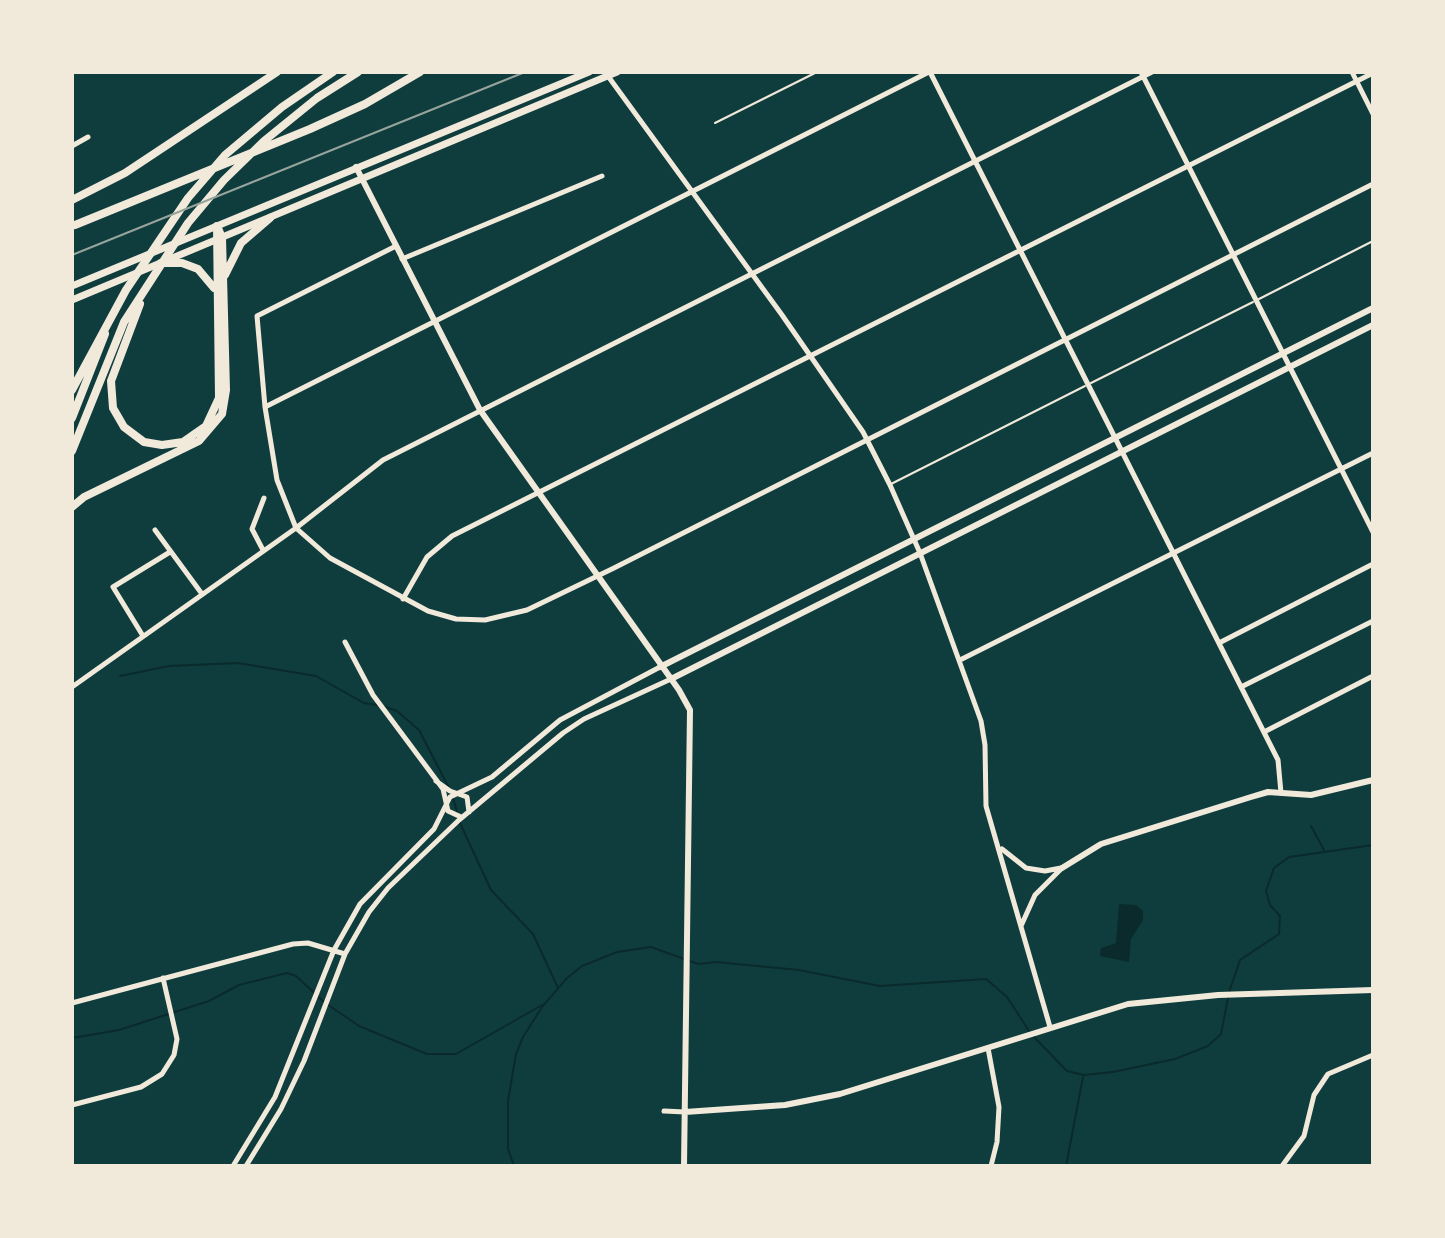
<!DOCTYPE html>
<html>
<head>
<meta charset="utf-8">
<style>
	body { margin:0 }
	#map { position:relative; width:1445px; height:1238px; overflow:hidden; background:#0f3d3e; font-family:"Archivo Narrow",sans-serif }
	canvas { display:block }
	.frame { position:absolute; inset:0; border:74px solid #f1e9da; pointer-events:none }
</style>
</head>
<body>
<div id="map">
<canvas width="1445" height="1238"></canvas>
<div class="frame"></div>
</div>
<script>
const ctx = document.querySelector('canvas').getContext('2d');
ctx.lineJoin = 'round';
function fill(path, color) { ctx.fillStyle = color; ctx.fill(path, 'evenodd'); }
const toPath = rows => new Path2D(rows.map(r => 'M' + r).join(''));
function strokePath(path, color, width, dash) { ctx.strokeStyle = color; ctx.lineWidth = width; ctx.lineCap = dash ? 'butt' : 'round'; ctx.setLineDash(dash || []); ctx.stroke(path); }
fill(toPath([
	[1119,904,1136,905,1143,911,1143,920,1131,939,1129,962,1100,956,1101,948,1116,943]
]), '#0a2a2b');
strokePath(toPath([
	[120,676,169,666,238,663,316,676,364,703,377,705],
	[383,706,397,711,419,730,449,788],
	[453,798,458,815],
	[459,821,491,890,533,934,558,988],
	[1311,826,1324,850],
	[1229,992,1240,960,1279,934,1280,916,1270,905,1266,891,1274,868,1289,857,1373,845],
	[1033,1036,1067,1071,1084,1075,1113,1072,1175,1059,1208,1046,1221,1034,1228,998],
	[72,1038,119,1030,209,1001,239,985,287,973,296,976,324,1002,359,1026,427,1054,456,1054,542,1005],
	[514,1166,508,1149,508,1101,516,1054,523,1037,542,1007,567,978,582,966,617,952,651,947,698,964,716,962,799,970,880,986,986,979,1007,997,1029,1031],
	[1066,1166,1083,1077]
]), '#0a2a2b', 2);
strokePath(toPath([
	[715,123,817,72],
	[1259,299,1373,241],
	[1091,383,1253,302],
	[891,484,1085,386]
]), '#f1e9da', 2);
strokePath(toPath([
	[605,72,782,315,863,432,890,485,920,553,981,721,985,745,986,806,1050,1027],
	[930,72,1278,760,1281,793],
	[1141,72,1373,532],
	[1352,72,1373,114],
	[72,146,88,137],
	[396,246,257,316,265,407,277,480,296,528,330,558,428,611,456,619,485,620,527,610,614,568,1373,184],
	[402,259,602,176],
	[265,407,929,72],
	[155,530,202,594],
	[263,550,252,529,264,498],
	[403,599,427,557,452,536,1373,73],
	[143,636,113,587,170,552],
	[345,642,373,695,443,789,448,811,461,817],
	[1219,643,1373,564],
	[960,660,1373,453],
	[72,687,296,528,383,460,1152,72],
	[1241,687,1373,621],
	[1264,732,1373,676],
	[436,781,450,791,467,797,469,812],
	[1002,849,1026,868,1045,871,1061,868],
	[1021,926,1035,895,1062,868],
	[72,1003,293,944,308,943,345,954],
	[988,1048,999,1107,997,1142,991,1166],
	[72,1105,141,1087,162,1074,174,1055,177,1039,163,978],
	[664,1111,685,1112],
	[233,1166,275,1097,334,950,360,904,434,829,450,797,492,777,560,720,660,667],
	[246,1166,281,1109,304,1061,345,954,369,912,388,888,459,820,563,733,584,719,671,679],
	[1282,1166,1304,1136,1314,1095,1328,1074,1373,1055]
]), '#f1e9da', 5);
strokePath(toPath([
	[356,167,480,410,679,690,690,710,684,1166],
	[660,667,1373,308],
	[671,679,1373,325],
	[1062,868,1101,844,1251,797,1268,792,1311,795,1373,780],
	[685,1112,785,1105,840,1094,1128,1004,1218,995,1373,990]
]), '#f1e9da', 6);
strokePath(toPath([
	[72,286,589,72],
	[72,300,617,72]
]), '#f1e9da', 7);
strokePath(toPath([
	[72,200,125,173,277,72],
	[75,225,310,129,365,104,420,72],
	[161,263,182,263,198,269,214,288],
	[225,275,241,243,270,218],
	[140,304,111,381,113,408,124,427,144,442,162,445,183,442,206,426,219,398,217,226],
	[72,390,126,290,188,198,225,155,282,107,333,72],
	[72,418,105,334],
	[72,451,124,322,188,223,224,180,264,141,317,98,358,72],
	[72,507,84,497,199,441,222,414,226,390,222,238,218,228]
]), '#f1e9da', 8);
strokePath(toPath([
	[72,255,525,72]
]), '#97a49c', 2);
</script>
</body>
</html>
